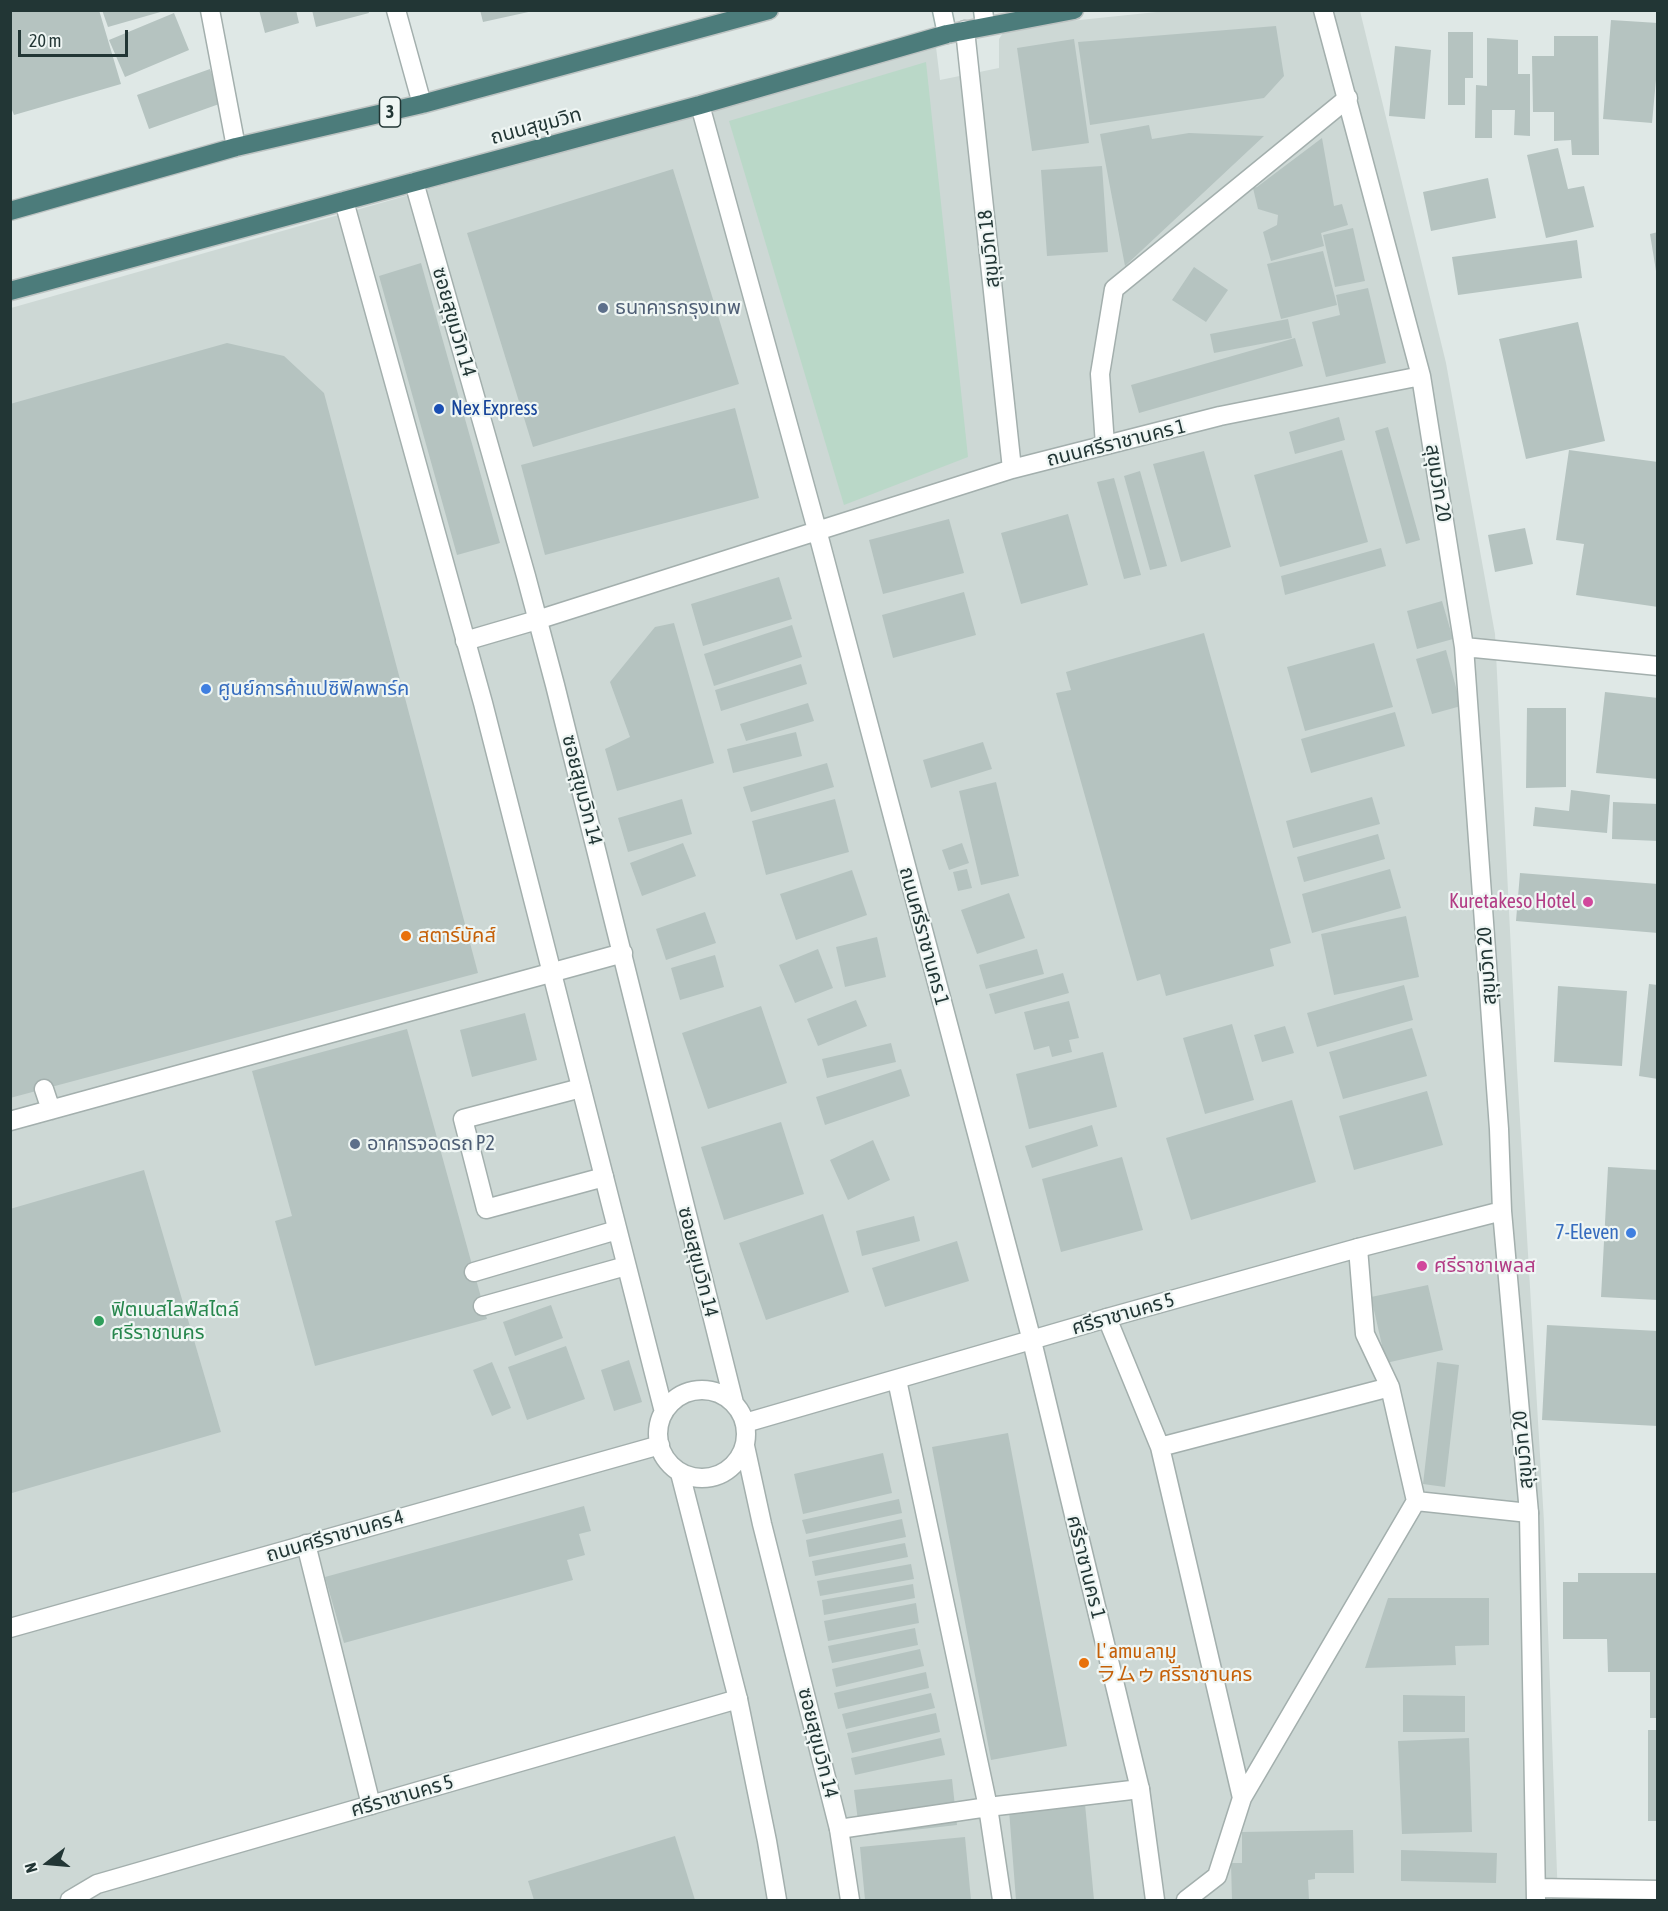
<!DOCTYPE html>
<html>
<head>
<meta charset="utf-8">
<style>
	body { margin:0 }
	#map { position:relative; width:1668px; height:1911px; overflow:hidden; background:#dfe8e6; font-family:"Asap Condensed",sans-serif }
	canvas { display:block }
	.frame { position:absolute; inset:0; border:12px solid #223635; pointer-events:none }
	.north { position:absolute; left:18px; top:1833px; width:60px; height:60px; -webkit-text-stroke:4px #eff6f4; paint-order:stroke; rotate:254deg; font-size:16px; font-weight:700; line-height:24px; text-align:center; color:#223635 }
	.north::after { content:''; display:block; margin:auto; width:21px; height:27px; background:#223635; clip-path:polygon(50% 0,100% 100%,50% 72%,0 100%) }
	.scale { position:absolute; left:18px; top:30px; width:110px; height:27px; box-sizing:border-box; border:3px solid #223635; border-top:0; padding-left:8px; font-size:18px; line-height:21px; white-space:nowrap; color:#223635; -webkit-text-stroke:4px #eff6f4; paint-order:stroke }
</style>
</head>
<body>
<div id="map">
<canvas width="1668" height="1911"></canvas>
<div class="frame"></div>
<div class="north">N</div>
<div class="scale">20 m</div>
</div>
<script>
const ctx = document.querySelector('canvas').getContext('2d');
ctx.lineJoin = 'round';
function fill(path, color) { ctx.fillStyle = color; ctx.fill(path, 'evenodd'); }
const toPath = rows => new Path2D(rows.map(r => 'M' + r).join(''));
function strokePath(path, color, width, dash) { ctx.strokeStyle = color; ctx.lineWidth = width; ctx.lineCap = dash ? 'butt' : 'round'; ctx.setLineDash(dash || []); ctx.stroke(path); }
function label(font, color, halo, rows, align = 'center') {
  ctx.font = font + ' "Asap Condensed","Noto Sans JP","Noto Sans Thai",sans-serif'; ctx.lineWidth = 4.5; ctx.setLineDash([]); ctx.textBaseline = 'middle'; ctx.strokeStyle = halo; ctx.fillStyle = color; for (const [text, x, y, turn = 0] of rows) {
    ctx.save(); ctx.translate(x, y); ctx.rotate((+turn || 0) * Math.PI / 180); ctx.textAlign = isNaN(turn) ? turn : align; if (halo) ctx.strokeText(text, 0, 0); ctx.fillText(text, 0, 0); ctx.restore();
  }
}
fill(toPath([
	[1176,10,1360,11,1446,363,1495,634,1517,1069,1544,1522,1558,1900,11,1900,11,308,909,53,936,47,940,80,999,68,999,39,1005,30,1022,26]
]), '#cdd8d5');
fill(toPath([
	[926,62,968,457,844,505,729,121]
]), '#bad8c8');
fill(toPath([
	[10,10,99,10,121,84,14,115,10,105],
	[102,10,164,10,164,11,108,27],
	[259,10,296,10,299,23,265,33],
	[312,10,368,10,369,13,316,27],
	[480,10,532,10,533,11,483,22],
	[174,13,189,50,125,77,109,40],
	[1611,20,1658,23,1658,58,1652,123,1603,119],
	[1276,26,1284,76,1264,98,1090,125,1078,42],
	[1448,32,1473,32,1473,78,1465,78,1465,105,1448,105],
	[1554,36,1598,36,1599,155,1572,155,1571,140,1554,141,1554,112,1533,112,1532,56,1554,56],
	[1487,38,1518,40,1518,74,1530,74,1530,136,1514,135,1515,110,1492,110,1492,138,1475,138,1476,85,1487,86],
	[1074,39,1089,143,1032,151,1017,48],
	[1395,46,1431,50,1425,119,1389,116],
	[210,69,222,103,149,129,137,95],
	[1149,125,1152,139,1189,133,1264,136,1125,266,1100,134],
	[1322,138,1334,206,1342,204,1348,225,1321,233,1324,246,1271,261,1263,232,1277,225,1278,215,1258,209,1253,188,1257,187],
	[1558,148,1568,189,1584,186,1594,227,1546,238,1527,155],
	[1102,166,1108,252,1047,256,1041,170],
	[673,169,739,384,533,447,467,233],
	[1488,178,1496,218,1431,231,1423,192],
	[1353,228,1365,281,1335,287,1323,235],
	[1658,232,1658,271,1656,271,1650,234],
	[1577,240,1582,278,1458,295,1452,257],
	[1323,251,1337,305,1281,319,1267,264],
	[421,263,500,543,457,555,379,276],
	[1194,267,1228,290,1206,322,1172,300],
	[1368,288,1386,363,1326,377,1312,322,1340,315,1336,295],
	[1288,319,1292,338,1214,353,1210,334],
	[1578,322,1605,441,1526,459,1499,339],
	[1295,338,1303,366,1139,413,1131,385],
	[227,343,284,356,324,393,478,973,10,1098,10,404],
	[735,408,759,498,545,555,521,465],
	[1339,417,1345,440,1295,454,1289,432],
	[1388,427,1420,540,1406,544,1375,431],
	[1342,450,1368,542,1280,567,1254,475],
	[1569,450,1658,462,1658,607,1576,595,1584,544,1556,540],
	[1204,451,1231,547,1181,562,1153,464],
	[1140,471,1167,566,1150,570,1124,476],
	[1114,478,1141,575,1124,579,1097,482],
	[1068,514,1088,585,1021,604,1001,533],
	[949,519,964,573,883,594,869,540],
	[1525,528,1533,564,1495,572,1488,535],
	[1381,548,1386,566,1285,595,1281,576],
	[779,577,792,619,703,646,691,604],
	[964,592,976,635,893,658,882,615],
	[1442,601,1453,639,1417,649,1407,611],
	[674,623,714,763,617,791,605,749,630,737,610,682,655,627],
	[792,625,802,657,714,686,704,654],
	[1204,633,1291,943,1270,949,1274,966,1166,996,1160,974,1137,981,1056,693,1071,690,1066,672],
	[1374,643,1393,707,1305,731,1287,667],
	[1446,650,1461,706,1432,714,1416,659],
	[801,664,807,684,721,711,715,690],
	[1605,692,1658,698,1658,779,1596,773],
	[808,703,814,721,746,741,740,724],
	[1527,708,1566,708,1566,787,1526,788],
	[1395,712,1405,746,1311,773,1301,739],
	[796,732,802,756,733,773,727,749],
	[983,742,992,769,931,788,923,760],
	[827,763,834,787,751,812,743,787],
	[996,782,1019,876,981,885,959,791],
	[1571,790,1610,795,1607,833,1533,826,1535,807,1569,811],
	[1372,797,1380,824,1293,848,1286,821],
	[682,799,692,834,628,852,618,818],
	[835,799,849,852,766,875,752,821],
	[1613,802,1658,804,1658,841,1612,839],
	[1378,834,1385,859,1304,882,1297,857],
	[683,843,696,876,642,896,630,863],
	[962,843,969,863,949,870,942,850],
	[967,869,972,888,958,891,953,872],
	[1390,869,1401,908,1312,933,1302,894],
	[852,870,867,915,796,940,780,894],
	[1520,873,1658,884,1658,933,1516,921],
	[1009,893,1025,938,977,954,961,910],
	[705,912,716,943,666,960,656,929],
	[1406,916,1419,977,1334,995,1321,934],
	[877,937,886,977,845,987,836,947],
	[818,949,833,988,795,1003,779,965],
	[1037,949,1044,974,986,989,979,965],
	[715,955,724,987,680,1000,671,968],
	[1063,973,1069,993,995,1014,989,994],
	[1649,984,1658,985,1658,1079,1639,1076],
	[1404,985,1413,1020,1317,1047,1307,1013],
	[1558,986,1627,991,1622,1066,1554,1062],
	[856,1000,867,1026,818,1046,807,1019],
	[1069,1001,1079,1038,1069,1040,1072,1052,1052,1057,1049,1046,1034,1050,1024,1012],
	[761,1006,787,1083,708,1109,682,1033],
	[525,1013,537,1060,472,1077,460,1030],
	[1232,1024,1254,1100,1205,1114,1183,1038],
	[1285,1026,1294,1053,1262,1062,1254,1035],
	[1412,1028,1427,1076,1343,1099,1329,1052],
	[407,1029,487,1319,315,1366,275,1221,292,1216,252,1071],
	[891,1043,896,1062,827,1078,822,1059],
	[1103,1052,1117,1107,1029,1129,1016,1074],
	[901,1069,910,1096,825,1125,816,1097],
	[1427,1091,1443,1145,1354,1170,1339,1116],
	[1292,1100,1316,1182,1191,1220,1166,1138],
	[781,1122,804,1194,724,1220,701,1147],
	[1092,1125,1098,1146,1032,1168,1025,1146],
	[873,1140,890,1180,848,1200,830,1160],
	[1122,1157,1143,1230,1061,1252,1042,1179],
	[1608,1167,1658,1170,1658,1300,1601,1297],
	[144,1170,221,1432,12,1493,10,1209],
	[823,1214,849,1292,766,1320,739,1243],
	[914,1216,920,1241,862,1256,856,1231],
	[957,1241,969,1281,885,1307,872,1268],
	[1428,1285,1443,1350,1386,1363,1371,1297],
	[551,1305,563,1338,515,1356,503,1322],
	[1547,1325,1658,1331,1658,1426,1542,1420],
	[566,1346,585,1399,527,1420,508,1367],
	[629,1360,642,1402,614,1411,601,1370],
	[492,1362,511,1408,492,1416,473,1370],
	[1437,1362,1459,1365,1445,1487,1423,1484],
	[1008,1433,1067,1746,991,1760,932,1447],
	[883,1453,892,1493,803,1514,794,1474],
	[899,1499,902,1513,806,1534,802,1520],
	[584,1506,591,1531,579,1534,585,1555,567,1560,573,1580,344,1643,325,1577],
	[902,1519,906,1537,809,1557,806,1540],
	[905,1543,908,1557,815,1576,812,1561],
	[911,1564,914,1579,820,1596,817,1581],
	[1578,1573,1658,1573,1658,1718,1650,1718,1650,1672,1608,1672,1607,1639,1563,1639,1563,1582,1578,1582],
	[913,1584,915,1598,824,1615,822,1600],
	[1388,1598,1489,1598,1489,1645,1455,1646,1456,1665,1365,1668],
	[916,1603,919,1623,828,1641,824,1621],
	[915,1628,918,1645,832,1663,828,1646],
	[920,1649,924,1666,836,1687,832,1669],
	[926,1672,929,1688,838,1709,834,1693],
	[931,1693,935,1708,846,1729,842,1714],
	[1403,1695,1465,1696,1465,1732,1403,1732],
	[936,1713,940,1732,852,1753,847,1733],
	[1648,1730,1658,1730,1658,1821,1648,1821],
	[941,1738,945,1755,855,1775,851,1758],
	[1469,1738,1472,1832,1402,1834,1398,1741],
	[952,1779,957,1825,860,1836,854,1790],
	[1085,1804,1094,1900,1016,1900,1009,1810],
	[1353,1830,1354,1873,1315,1873,1315,1879,1308,1880,1309,1900,1232,1900,1231,1863,1242,1863,1242,1832],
	[675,1836,695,1900,534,1900,528,1881],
	[965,1837,971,1900,865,1900,860,1847],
	[1401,1850,1497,1853,1496,1883,1401,1881],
	[1552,1894,1635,1894,1635,1900,1552,1900]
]), '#b5c3c0');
const service = toPath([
	[210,10,236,147],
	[396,10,422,104],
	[1105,445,1100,374,1114,289,1348,98],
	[581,1088,463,1119,486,1209,604,1177],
	[44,1089,51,1110],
	[10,1121,623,953],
	[474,1272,617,1230],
	[483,1306,626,1266],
	[1107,1318,1160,1447,1242,1798],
	[897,1380,988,1807,1002,1900],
	[1160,1447,1390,1387],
	[1416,1501,1529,1513],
	[306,1544,371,1805],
	[839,1829,988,1807,1140,1789],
	[1186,1900,1217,1876,1242,1798,1416,1501,1390,1387,1365,1334,1358,1248]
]);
const minor = toPath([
	[1323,10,1421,376,1464,647,1499,1129,1502,1211,1529,1513,1536,1900],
	[965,30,1012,469],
	[700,105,817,530,1032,1341,1140,1789,1155,1900],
	[465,641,537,620,1012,469,1220,416,1421,376],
	[1464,647,1658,666],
	[745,1423,1107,1318,1358,1248,1502,1211],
	[1536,1888,1658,1890],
	[70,1900,97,1884,738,1699]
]);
const tertiary = toPath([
	[414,182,526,576,555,685,734,1403],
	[344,201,483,703,664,1412],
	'658 1434a44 44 0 1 1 88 0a44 44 0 1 1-88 0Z',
	[745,1446,762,1524,839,1829,850,1900],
	[680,1473,738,1699,767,1841,777,1900],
	[10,1628,660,1445]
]);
const secondary = toPath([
	[942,10,947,34],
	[983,10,985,25]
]);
const trunk = toPath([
	[10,211,236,147,422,104,769,10],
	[10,291,700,105,947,34,1074,10]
]);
strokePath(service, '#a3afad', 21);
strokePath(minor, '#a3afad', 21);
strokePath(tertiary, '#a3afad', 21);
strokePath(secondary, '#a0b3b0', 21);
strokePath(trunk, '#bdc3c2', 21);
strokePath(service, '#fff', 18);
strokePath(minor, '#fff', 18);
strokePath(tertiary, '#fff', 18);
strokePath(secondary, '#fff', 18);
strokePath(trunk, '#4c7c7b', 18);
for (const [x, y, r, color] of [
	[603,308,6,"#5c6f8a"],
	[439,409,6,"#1a4fb4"],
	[206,689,6,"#3f7fe0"],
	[1588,902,6,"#d1479c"],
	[406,936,6,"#e8710a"],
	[355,1144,6,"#5c6f8a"],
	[1631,1233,6,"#3f7fe0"],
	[1422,1266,6,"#d1479c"],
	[99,1321,6,"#2e9e5b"],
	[1084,1663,6,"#e8710a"]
]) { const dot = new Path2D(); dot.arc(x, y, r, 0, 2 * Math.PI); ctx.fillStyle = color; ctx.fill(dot); strokePath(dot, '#eff6f4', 2); }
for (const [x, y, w] of [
	[390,112,21]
]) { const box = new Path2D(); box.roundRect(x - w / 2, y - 15, w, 30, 4.5); ctx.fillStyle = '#eff6f4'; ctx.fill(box); strokePath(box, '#223635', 1.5); }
label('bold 18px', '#223635', null, [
	["3",390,112]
]);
label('20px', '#223635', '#eff6f4', [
	["ถนนสุขุมวิท",536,126,-15],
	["สุขุมวิท 18",989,249,-96],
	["ซอยสุขุมวิท 14",454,322,74],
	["ถนนศรีราชานคร 1",1116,443,-14],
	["สุขุมวิท 20",1438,483,81],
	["ซอยสุขุมวิท 14",582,790,76],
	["ถนนศรีราชานคร 1",924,936,75],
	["สุขุมวิท 20",1487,966,-94],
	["ซอยสุขุมวิท 14",698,1262,76],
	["ศรีราชานคร 5",1123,1314,-16],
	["สุขุมวิท 20",1523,1450,-95],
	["ถนนศรีราชานคร 4",335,1536,-16],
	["ศรีราชานคร 1",1086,1567,76],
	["ซอยสุขุมวิท 14",818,1743,76],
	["ศรีราชานคร 5",402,1796,-16]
]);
label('20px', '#4e5e75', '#eff6f4', [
	["ธนาคารกรุงเทพ",615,308],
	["อาคารจอดรถ P2",367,1144]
], 'left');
label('20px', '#164399', '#eff6f4', [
	["Nex Express",451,409]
], 'left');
label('20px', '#366cbe', '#eff6f4', [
	["ศูนย์การค้าแปซิฟิคพาร์ค",218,689],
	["7-Eleven",1619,1233,"right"]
], 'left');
label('20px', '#b23c85', '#eff6f4', [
	["Kuretakeso Hotel",1576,902],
	["ศรีราชาเพลส",1434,1266,"left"]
], 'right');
label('20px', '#c56008', '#eff6f4', [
	["สตาร์บัคส์",418,936],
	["L' amu ลามู",1096,1652],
	["ラムゥ ศรีราชานคร",1096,1675]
], 'left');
label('20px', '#27864d', '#eff6f4', [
	["ฟิตเนสไลฟ์สไตล์",111,1310],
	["ศรีราชานคร",111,1333]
], 'left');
</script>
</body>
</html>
